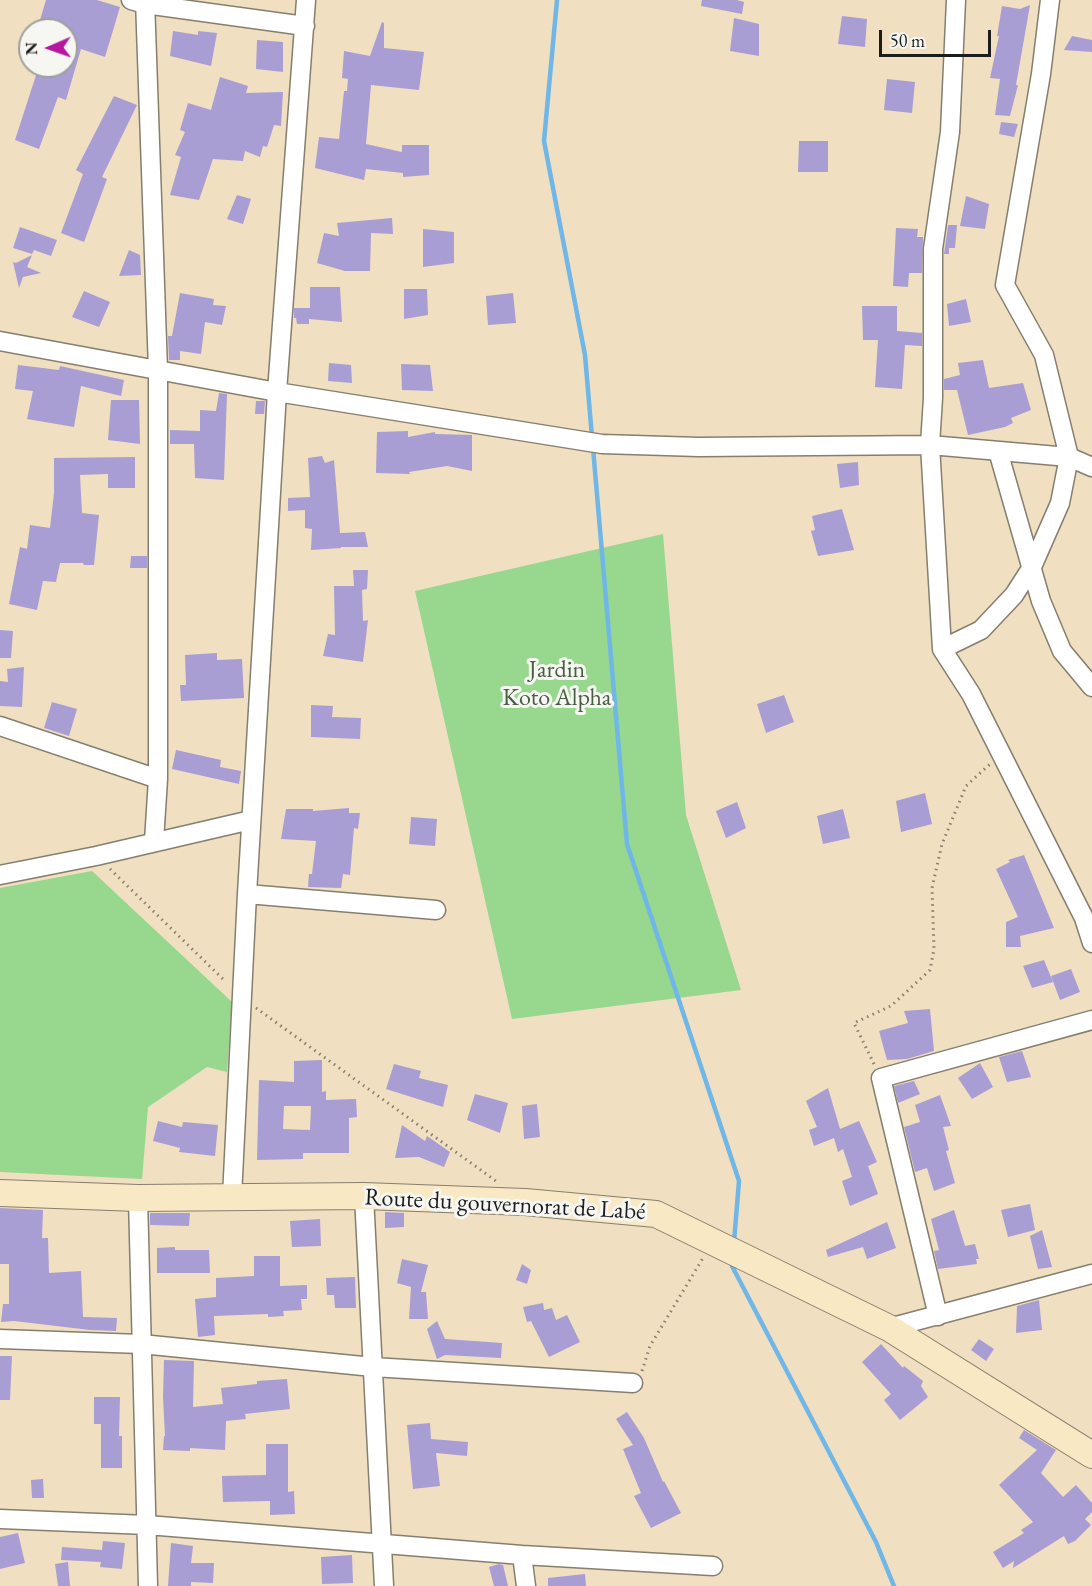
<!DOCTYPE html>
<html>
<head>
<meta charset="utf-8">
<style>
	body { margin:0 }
	#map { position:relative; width:1092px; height:1586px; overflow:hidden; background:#f0dfc1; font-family:"EB Garamond",serif }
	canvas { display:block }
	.north { position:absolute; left:18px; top:18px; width:60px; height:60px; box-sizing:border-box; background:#f6f6f2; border:2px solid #9f9f9c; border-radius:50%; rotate:268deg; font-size:16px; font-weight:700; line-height:24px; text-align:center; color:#1c1c1c }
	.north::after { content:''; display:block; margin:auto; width:21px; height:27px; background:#b5179e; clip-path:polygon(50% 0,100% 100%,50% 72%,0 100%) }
	.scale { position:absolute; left:879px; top:30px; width:112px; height:27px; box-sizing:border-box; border:3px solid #1c1c1c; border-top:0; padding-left:8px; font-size:18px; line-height:21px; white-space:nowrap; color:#1c1c1c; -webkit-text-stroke:4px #f6f6f2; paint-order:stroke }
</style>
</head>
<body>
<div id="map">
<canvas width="1092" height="1586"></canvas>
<div class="north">N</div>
<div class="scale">50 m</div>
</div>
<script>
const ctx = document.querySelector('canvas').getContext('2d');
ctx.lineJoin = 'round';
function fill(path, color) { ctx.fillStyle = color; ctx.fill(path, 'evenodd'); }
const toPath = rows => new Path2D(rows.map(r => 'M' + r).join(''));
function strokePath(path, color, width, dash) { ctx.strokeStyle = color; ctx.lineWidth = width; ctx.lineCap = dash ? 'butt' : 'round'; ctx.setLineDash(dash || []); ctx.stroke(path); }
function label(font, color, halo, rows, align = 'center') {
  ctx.font = font + ' "EB Garamond",serif'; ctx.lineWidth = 6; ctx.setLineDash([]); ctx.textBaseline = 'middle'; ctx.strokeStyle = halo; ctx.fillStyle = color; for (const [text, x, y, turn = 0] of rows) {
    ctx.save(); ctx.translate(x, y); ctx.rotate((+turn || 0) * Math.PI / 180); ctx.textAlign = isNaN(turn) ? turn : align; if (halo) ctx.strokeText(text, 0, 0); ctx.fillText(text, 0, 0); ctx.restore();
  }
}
fill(toPath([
	[663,534,686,815,741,990,512,1019,415,591],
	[92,871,232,1002,227,1072,207,1067,148,1107,142,1179,0,1172,0,888]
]), '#97d78e');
strokePath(toPath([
	[557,0,544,141,585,355,592,437],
	[593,448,627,844,739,1181,734,1242],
	[733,1259,732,1266,876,1542,894,1586]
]), '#70b7e8', 4.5);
fill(toPath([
	[46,0,97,0,120,7,105,57,81,49,66,100,58,97,39,149,15,140,39,66,66,66,66,30,37,30],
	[702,0,737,0,744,2,742,14,701,6],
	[1030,5,1016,85,1018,85,1010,116,995,115,1000,79,990,78,999,36,997,36,1002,6,1020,9],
	[842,16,867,19,865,47,838,44],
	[734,18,759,24,759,56,730,51],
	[382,22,384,23,384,48,424,52,419,90,371,85,366,144,402,152,402,145,429,145,429,175,403,177,403,173,366,169,364,180,315,168,319,137,339,139,344,91,347,91,348,79,342,78,344,51,370,56],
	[173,31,198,35,198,31,217,33,211,66,170,56],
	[1072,36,1092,40,1092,52,1064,50],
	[257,40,283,42,283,72,256,69],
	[220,77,248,86,246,93,283,92,281,126,274,125,267,147,263,146,260,157,245,151,243,161,213,159,199,200,170,195,181,157,175,155,185,132,180,130,188,103,211,110],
	[887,79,915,82,912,113,884,110],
	[114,96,137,105,102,177,107,179,84,242,61,233,83,174,76,170],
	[1001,122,1018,124,1014,137,999,134],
	[799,141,828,141,828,172,798,172],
	[237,195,251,199,243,224,227,219],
	[966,196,989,204,985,229,960,226],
	[392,218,393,234,371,233,370,271,345,271,317,263,324,233,339,236,337,223],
	[948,225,957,225,955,248,949,248,949,254,944,254],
	[20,227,57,240,51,256,34,250,32,254,13,248],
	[896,228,918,229,917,237,923,237,922,273,909,273,908,287,893,286],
	[423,229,454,232,454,263,423,267],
	[129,250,140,255,141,275,119,276],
	[32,255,27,267,41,273,23,277,19,288,13,262,16,263],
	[310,287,340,287,342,322,309,319,309,324,297,324,296,318,294,318,294,308,310,308],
	[404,289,427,289,428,315,404,319],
	[84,291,110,302,99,327,72,317],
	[180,293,214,299,213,305,226,306,222,325,205,322,201,354,180,351,180,360,169,360,168,336,172,336],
	[513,293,516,323,488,325,486,296],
	[966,299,971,322,949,326,947,304],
	[862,306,897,306,897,331,922,333,922,346,905,345,902,389,875,387,878,340,863,340],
	[983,360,989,388,1023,383,1031,410,1011,418,1013,423,1005,427,968,435,957,390,944,390,944,379,960,375,958,363],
	[329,363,351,365,352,383,328,381],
	[401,364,430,365,433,391,402,390],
	[18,365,59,370,60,366,124,380,121,396,81,386,74,427,27,419,33,391,15,389],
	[219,393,227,394,224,480,195,478,194,444,170,444,170,430,200,431,200,410,216,411],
	[111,400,139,400,140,444,108,440],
	[256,401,265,401,264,414,255,414],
	[408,431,408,437,435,432,435,434,472,435,472,471,447,466,409,472,410,474,376,473,377,432],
	[322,456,325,463,334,460,340,533,365,532,368,547,341,547,341,548,311,550,312,529,305,528,305,510,288,511,288,498,310,497,308,458],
	[135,457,135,488,108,488,108,474,80,475,82,513,99,515,94,565,84,565,83,563,60,563,56,582,43,581,37,610,9,604,20,547,27,549,30,525,50,528,54,493,54,458],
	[858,462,859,485,840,488,837,464],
	[842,509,854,550,818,556,811,531,815,530,812,516],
	[131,556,147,556,147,568,130,568],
	[353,570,368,570,367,589,362,590,363,621,368,620,363,662,323,656,328,634,335,635,334,586,354,586],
	[0,630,13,631,11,658,0,658],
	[217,653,217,660,242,659,244,698,181,701,180,685,186,685,185,655],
	[24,667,22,707,0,706,0,681,8,682,7,669],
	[784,695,794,722,766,733,757,704],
	[52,702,77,709,69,736,44,728],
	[311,705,333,706,332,717,361,718,360,739,311,737],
	[176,750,221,760,220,767,241,771,239,784,172,769],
	[925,793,932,824,901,832,896,801],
	[737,802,746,828,726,838,716,811],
	[349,808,349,813,360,813,358,829,354,828,350,875,343,874,341,888,308,887,309,874,312,874,316,841,281,839,286,809,313,809,313,811],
	[843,809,850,838,823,844,817,816],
	[411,817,437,819,435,846,409,844],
	[1024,855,1054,928,1020,936,1021,947,1006,947,1006,922,1018,917,996,869,1010,862,1008,860],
	[1044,960,1053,982,1032,988,1023,966],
	[1071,969,1080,992,1060,1000,1051,976],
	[930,1009,934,1051,907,1059,887,1060,879,1031,908,1023,904,1011],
	[1022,1051,1031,1077,1007,1082,999,1057],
	[322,1060,322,1092,326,1091,326,1100,356,1099,357,1117,349,1118,349,1153,303,1153,303,1159,257,1160,259,1080,294,1082,294,1061],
	[284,1106,311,1106,310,1130,283,1129],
	[980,1063,993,1087,972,1099,958,1078],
	[394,1064,421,1071,419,1078,448,1085,443,1107,386,1089],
	[914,1081,920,1094,898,1103,894,1086],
	[828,1088,840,1129,859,1121,877,1162,868,1166,878,1194,850,1206,842,1181,852,1177,843,1149,838,1152,834,1138,814,1146,809,1130,817,1127,806,1101],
	[475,1094,508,1103,500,1133,467,1120],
	[940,1095,951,1126,943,1127,949,1150,946,1151,955,1183,934,1191,927,1168,915,1172,904,1127,920,1122,915,1105],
	[537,1104,540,1137,524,1139,522,1106],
	[158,1121,182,1127,183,1122,218,1125,215,1156,179,1152,180,1148,153,1141],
	[402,1125,425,1141,427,1136,450,1152,444,1167,419,1157,395,1158],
	[1030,1204,1035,1230,1008,1237,1001,1210],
	[0,1208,43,1210,42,1238,48,1238,49,1273,81,1271,83,1317,117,1318,116,1331,90,1330,14,1321,1,1322,3,1304,9,1304,9,1264,0,1264],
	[954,1210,965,1246,975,1244,979,1259,976,1259,977,1264,938,1269,934,1251,939,1250,931,1219],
	[385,1212,404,1213,404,1227,385,1228],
	[150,1213,190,1213,189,1226,150,1225],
	[320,1219,321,1246,292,1247,290,1221],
	[887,1222,896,1248,867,1259,863,1247,828,1257,826,1250],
	[1042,1230,1052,1267,1038,1269,1030,1236],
	[175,1247,175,1250,209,1250,210,1273,157,1273,157,1248],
	[254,1256,280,1256,280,1286,307,1285,307,1299,301,1299,302,1310,283,1311,284,1316,268,1317,268,1314,214,1316,215,1335,198,1337,195,1299,216,1297,216,1278,254,1276],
	[402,1259,428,1265,421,1292,426,1292,428,1319,409,1319,411,1287,397,1283],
	[522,1264,531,1270,527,1284,516,1280],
	[355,1277,356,1308,335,1308,334,1295,327,1295,326,1278],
	[1039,1300,1042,1330,1016,1333,1017,1306],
	[543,1303,544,1310,552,1308,556,1320,567,1315,580,1342,549,1357,531,1321,527,1322,523,1307],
	[437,1321,445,1339,502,1343,501,1358,445,1355,437,1359,427,1329],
	[979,1339,994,1349,986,1361,971,1350],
	[881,1344,903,1368,904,1366,923,1381,921,1386,928,1397,900,1420,884,1400,891,1394,862,1362],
	[0,1356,12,1356,10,1400,0,1400],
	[164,1360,194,1361,193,1407,223,1404,221,1388,257,1384,257,1381,287,1379,290,1409,245,1414,246,1419,226,1421,225,1450,190,1448,190,1451,163,1450,164,1436,165,1436,163,1397],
	[94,1397,120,1397,119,1436,122,1436,122,1468,101,1468,101,1424,94,1424],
	[627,1412,644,1438,663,1482,664,1481,681,1513,651,1528,634,1496,641,1493,623,1449,633,1445,616,1419],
	[430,1423,431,1439,468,1442,467,1456,436,1453,440,1486,413,1489,407,1425],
	[1024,1430,1056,1450,1041,1473,1063,1497,1076,1485,1092,1503,1092,1512,1085,1519,1091,1525,1075,1541,1068,1544,1064,1536,1013,1568,1014,1561,1003,1568,993,1552,1024,1533,1021,1530,1033,1522,999,1485,1037,1450,1019,1438],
	[266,1444,288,1444,288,1492,294,1491,295,1514,270,1515,270,1501,223,1502,222,1476,266,1475],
	[43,1479,44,1498,32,1498,31,1480],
	[18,1533,25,1563,0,1569,0,1537],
	[103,1541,125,1543,122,1569,100,1567,101,1562,61,1560,62,1547,102,1550],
	[171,1543,193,1546,191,1563,214,1563,213,1583,191,1582,191,1586,168,1586],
	[352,1555,353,1583,322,1584,321,1557],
	[68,1562,70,1586,58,1586,55,1564],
	[499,1564,503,1565,508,1586,494,1586,489,1567],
	[585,1574,586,1586,548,1586,548,1578]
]), '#a89ed3');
const street = toPath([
	[131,0,145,4,305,26],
	[145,0,158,370,158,779,154,841],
	[956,0,950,132,933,249,933,398,930,445,942,649,971,694,1084,918,1092,943],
	[0,341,277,392,602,444,699,447,930,445,1069,457,1092,467],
	[998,451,1041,601,1062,651,1092,687],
	[942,649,981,630,1014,595,1032,567,1060,503,1069,457,1044,355,1005,285,1041,74,1050,0],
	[0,726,158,779],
	[0,875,96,856,251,820],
	[247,894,436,910],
	[364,1196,384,1586],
	[232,1197,247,894,277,392,306,0],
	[138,1198,148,1586],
	[938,1316,881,1078,1092,1020],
	[889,1328,1092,1274],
	[0,1339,141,1344,373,1367,633,1383],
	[0,1519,147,1525,522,1555,713,1566],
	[522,1555,526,1586]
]);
const secondary = toPath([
	[0,1193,138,1198,364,1196,525,1202,656,1214,889,1328,1092,1455]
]);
strokePath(street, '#867e6e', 21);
strokePath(secondary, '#867e6e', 28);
strokePath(toPath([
	[110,869,226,982],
	[256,1008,496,1181],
	[874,1064,854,1023,891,1006,930,970,934,949,932,888,942,844,966,786,990,764],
	[642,1371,650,1346,703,1258]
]), '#867e6e', 3, [1.5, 4.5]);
strokePath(street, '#fff', 18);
strokePath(secondary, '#f8e8c3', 26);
label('24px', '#475d44', '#f6f6f2', [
	["Jardin",557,670],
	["Koto Alpha",557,698]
]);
label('24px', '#1c1c1c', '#f6f6f2', [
	["Route du gouvernorat de Labé",505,1205,3]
]);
</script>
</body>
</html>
